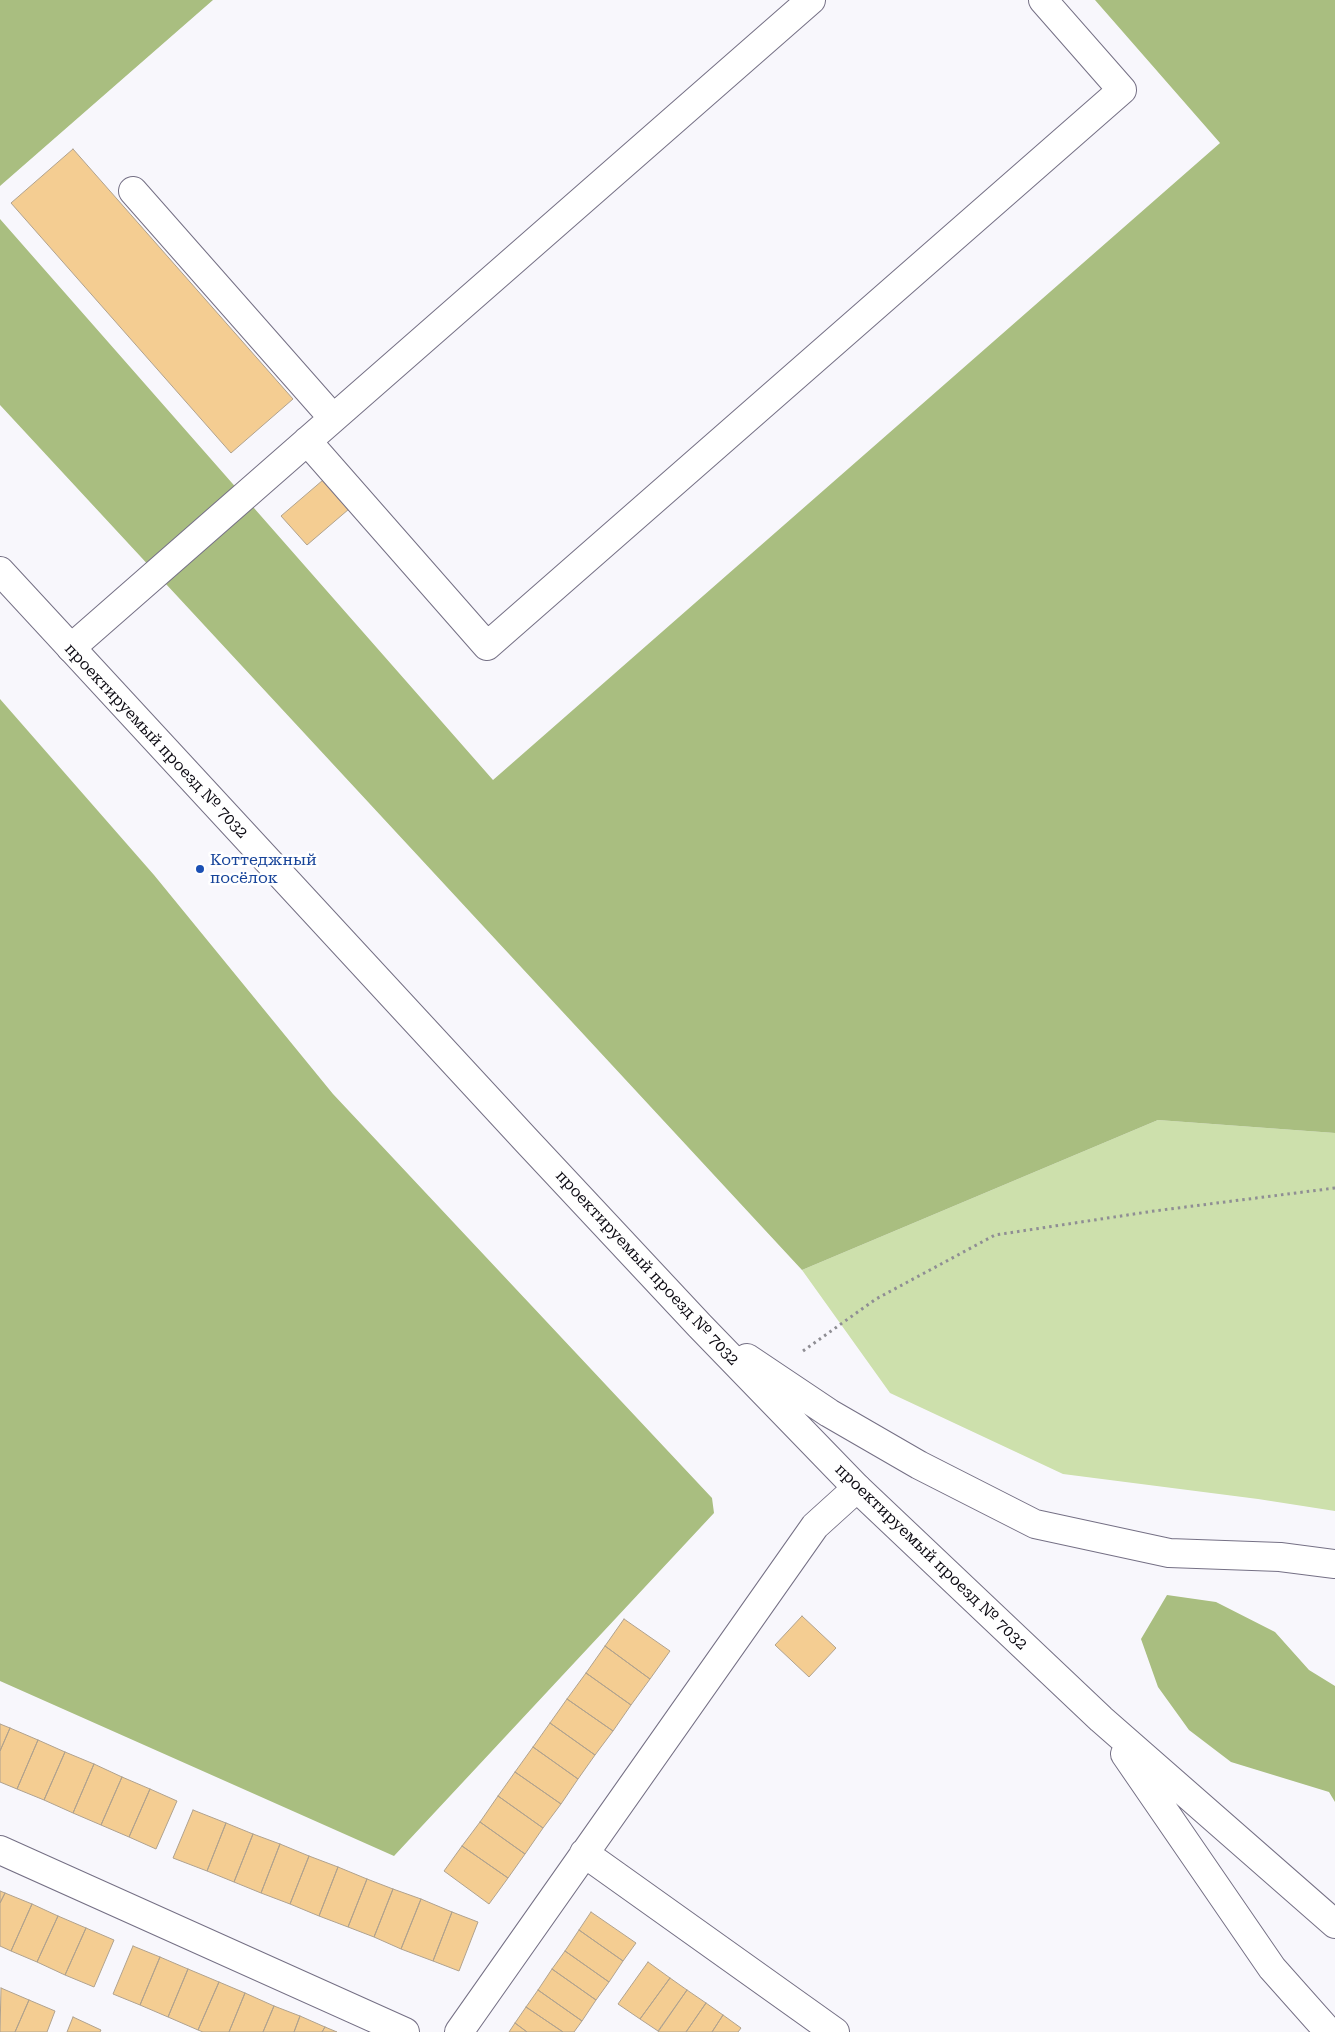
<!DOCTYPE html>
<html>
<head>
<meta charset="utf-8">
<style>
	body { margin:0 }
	canvas { display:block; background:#f8f7fc }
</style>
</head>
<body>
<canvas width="1335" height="2032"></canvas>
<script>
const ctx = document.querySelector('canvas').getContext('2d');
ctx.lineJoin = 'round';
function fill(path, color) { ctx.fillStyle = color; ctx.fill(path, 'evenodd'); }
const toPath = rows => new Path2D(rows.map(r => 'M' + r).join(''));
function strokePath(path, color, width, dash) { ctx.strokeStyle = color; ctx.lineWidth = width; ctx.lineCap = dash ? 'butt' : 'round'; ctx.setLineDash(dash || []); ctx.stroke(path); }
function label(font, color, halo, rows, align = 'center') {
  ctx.font = font + ' "Roboto Serif",serif'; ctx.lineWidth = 5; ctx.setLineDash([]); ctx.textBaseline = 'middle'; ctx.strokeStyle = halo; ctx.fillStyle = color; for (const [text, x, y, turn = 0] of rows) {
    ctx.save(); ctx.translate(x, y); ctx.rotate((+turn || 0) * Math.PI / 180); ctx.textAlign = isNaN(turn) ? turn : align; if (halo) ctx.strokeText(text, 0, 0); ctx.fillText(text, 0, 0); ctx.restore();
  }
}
fill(toPath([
	[1158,1120,1335,1133,1335,1511,1258,1499,1063,1474,890,1393,802,1270]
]), '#cde0ac');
fill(toPath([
	[0,0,213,0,0,186],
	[1095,0,1335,0,1335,1133,1158,1120,802,1270,0,405,0,219,493,780,1220,143],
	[0,699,154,875,333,1094,712,1498,714,1513,394,1856,0,1681],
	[1167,1595,1216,1602,1275,1632,1309,1670,1335,1686,1335,1802,1329,1792,1231,1762,1189,1730,1158,1687,1141,1639]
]), '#a9be80');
const building = toPath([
	[73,149,293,399,231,453,11,203,73,149],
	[323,480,349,509,307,545,281,516,323,480],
	[802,1616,836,1648,809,1677,775,1645,802,1616],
	[624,1619,670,1651,650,1679,605,1646,624,1619],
	[605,1646,650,1679,631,1705,586,1673,605,1646],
	[586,1673,631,1705,613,1731,567,1699,586,1673],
	[567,1699,613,1731,595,1755,550,1723,567,1699],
	[550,1723,595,1755,578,1779,533,1747,550,1723],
	[0,1724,10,1728,0,1751,0,1724],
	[10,1728,38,1740,17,1789,0,1782,0,1751,10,1728],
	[38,1740,65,1752,44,1800,17,1789,38,1740],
	[533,1747,578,1779,561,1804,515,1772,533,1747],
	[65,1752,94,1764,73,1813,44,1800,65,1752],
	[94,1764,122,1777,101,1825,73,1813,94,1764],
	[515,1772,561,1804,543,1828,498,1796,515,1772],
	[122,1777,150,1789,129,1837,101,1825,122,1777],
	[150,1789,177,1801,156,1849,129,1837,150,1789],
	[498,1796,543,1828,525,1854,480,1822,498,1796],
	[193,1810,226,1823,207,1871,173,1858,193,1810],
	[480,1822,525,1854,508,1878,462,1846,480,1822],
	[226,1823,253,1834,234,1882,207,1871,226,1823],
	[253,1834,280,1844,261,1893,234,1882,253,1834],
	[280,1844,309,1856,290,1904,261,1893,280,1844],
	[462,1846,508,1878,489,1904,444,1871,462,1846],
	[309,1856,338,1867,319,1916,290,1904,309,1856],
	[338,1867,367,1879,348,1927,319,1916,338,1867],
	[367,1879,393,1889,374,1937,348,1927,367,1879],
	[393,1889,421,1899,401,1949,374,1937,393,1889],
	[0,1891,5,1893,0,1903,0,1891],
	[5,1893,32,1904,11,1951,0,1946,0,1903,5,1893],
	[421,1899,452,1912,433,1961,401,1949,421,1899],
	[32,1904,58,1916,37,1962,11,1951,32,1904],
	[452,1912,478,1922,459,1971,433,1961,452,1912],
	[591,1912,636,1943,623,1961,579,1930,591,1912],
	[58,1916,86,1928,65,1975,37,1962,58,1916],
	[86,1928,114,1940,94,1987,65,1975,86,1928],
	[579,1930,623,1961,609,1982,565,1951,579,1930],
	[133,1946,160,1957,140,2005,113,1994,133,1946],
	[565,1951,609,1982,596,2000,552,1969,565,1951],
	[160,1957,188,1969,168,2017,140,2005,160,1957],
	[648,1962,670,1978,640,2019,618,2004,648,1962],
	[188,1969,219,1982,198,2030,168,2017,188,1969],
	[552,1969,596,2000,582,2021,538,1990,552,1969],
	[670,1978,687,1990,658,2031,640,2019,670,1978],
	[219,1982,245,1993,229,2032,203,2032,198,2030,219,1982],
	[1,1988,29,2000,15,2032,0,2032,1,1988],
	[538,1990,582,2021,574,2032,563,2032,526,2007,538,1990],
	[687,1990,706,2003,686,2032,658,2032,687,1990],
	[245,1993,274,2006,263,2032,229,2032,245,1993],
	[29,2000,55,2011,47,2032,15,2032,29,2000],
	[706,2003,723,2015,712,2032,686,2032,706,2003],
	[274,2006,300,2016,294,2032,263,2032,274,2006],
	[526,2007,563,2032,527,2032,515,2023,526,2007],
	[723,2015,741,2028,738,2032,712,2032,723,2015],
	[300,2016,325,2027,322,2032,294,2032,300,2016],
	[73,2017,101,2030,100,2032,67,2032,73,2017],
	[515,2023,527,2032,509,2032,515,2023],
	[325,2027,337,2032,322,2032,325,2027]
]);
fill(building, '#f4cd92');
strokePath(building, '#b0a28e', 1);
const minor = toPath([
	[133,191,333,418],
	[307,441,487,646,1122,90,1043,0],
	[71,648,811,0],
	[0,1850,405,2032],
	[584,1853,835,2032],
	[459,2032,815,1526,857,1488]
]);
const major = toPath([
	[0,571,526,1140,700,1326,857,1488,1101,1719,1335,1924],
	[747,1358,829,1413,919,1465,1035,1524,1169,1553,1280,1557,1335,1564],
	[1125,1754,1272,1968,1329,2032]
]);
strokePath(minor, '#757085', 30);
strokePath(major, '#757085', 30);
strokePath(toPath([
	[803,1351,876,1299,995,1235,1154,1211,1335,1188]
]), '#8f8e94', 3, [2.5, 4]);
strokePath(minor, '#fff', 28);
strokePath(major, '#fff', 28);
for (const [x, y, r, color] of [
	[200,869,5,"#1a4fb4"]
]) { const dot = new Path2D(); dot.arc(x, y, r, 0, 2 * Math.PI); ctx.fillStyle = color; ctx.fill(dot); strokePath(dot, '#fff', 2); }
label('16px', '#0d0b13', '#fff', [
	["проектируемый проезд № 7032",156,741,47],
	["проектируемый проезд № 7032",647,1268,47],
	["проектируемый проезд № 7032",931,1557,44]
]);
label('16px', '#164399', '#fff', [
	["Коттеджный",210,860],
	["посёлок",210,878]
], 'left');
</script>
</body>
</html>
